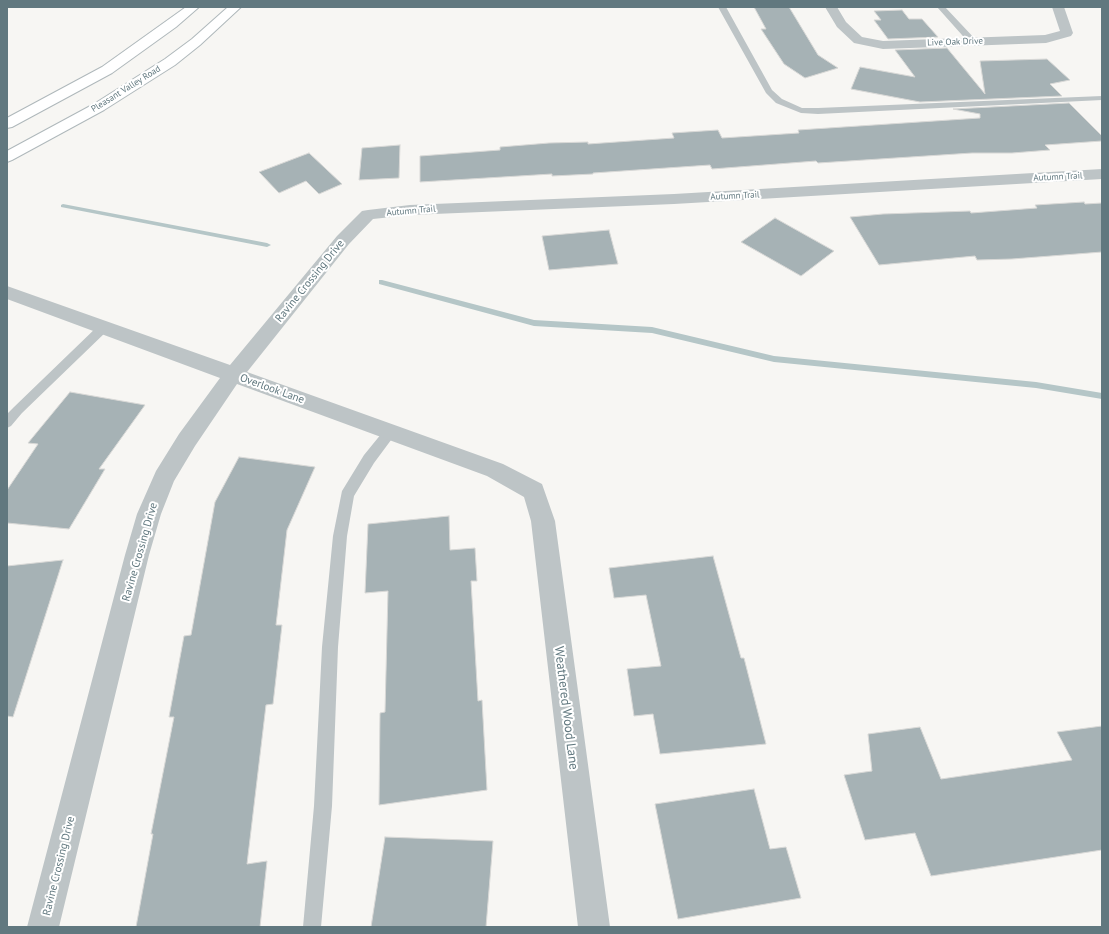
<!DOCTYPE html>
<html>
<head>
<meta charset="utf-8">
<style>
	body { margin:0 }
	#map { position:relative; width:1109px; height:934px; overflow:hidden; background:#f7f6f3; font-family:"PT Sans",sans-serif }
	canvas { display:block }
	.frame { position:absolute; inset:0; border:8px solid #61787f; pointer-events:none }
</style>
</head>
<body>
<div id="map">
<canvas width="1109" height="934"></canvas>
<div class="frame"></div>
</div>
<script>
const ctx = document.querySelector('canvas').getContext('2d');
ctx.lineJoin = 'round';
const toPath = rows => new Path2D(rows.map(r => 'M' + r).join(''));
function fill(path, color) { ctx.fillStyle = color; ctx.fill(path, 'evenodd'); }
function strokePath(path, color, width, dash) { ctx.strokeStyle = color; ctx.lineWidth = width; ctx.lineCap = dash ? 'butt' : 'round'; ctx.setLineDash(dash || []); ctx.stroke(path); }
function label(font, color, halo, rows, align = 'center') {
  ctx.font = font + ' "PT Sans",sans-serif'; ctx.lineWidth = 4; ctx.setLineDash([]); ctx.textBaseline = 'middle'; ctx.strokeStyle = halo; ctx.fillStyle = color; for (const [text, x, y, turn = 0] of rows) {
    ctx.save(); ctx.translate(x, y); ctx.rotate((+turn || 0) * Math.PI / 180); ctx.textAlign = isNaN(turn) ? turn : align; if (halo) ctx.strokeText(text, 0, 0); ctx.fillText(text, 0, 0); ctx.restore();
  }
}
fill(toPath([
	[63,204,267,243,271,245,267,247,61,207,61,205,63,204],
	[379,280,382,280,534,320,652,327,774,356,1036,382,1102,393,1102,399,1036,388,774,362,652,333,534,326,379,284,379,280]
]), '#b5c6c7');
const building = toPath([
	[754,7,789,7,818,55,838,68,805,78,784,64,761,29,766,29,754,7],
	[902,10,909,19,922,19,938,37,888,39,874,20,881,20,874,11,902,10],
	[947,48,985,94,980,61,1047,59,1070,80,1050,84,1062,96,920,102,851,89,860,67,915,77,895,50,947,48],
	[1069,103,1102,136,1102,141,1045,145,1050,150,1012,153,972,153,818,163,816,161,712,169,710,165,593,173,593,174,552,176,552,174,420,182,420,156,500,150,500,147,549,143,588,142,588,144,674,138,672,133,718,130,722,138,799,133,798,130,980,118,980,114,953,109,1069,103],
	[400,145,399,178,359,180,362,148,400,145],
	[309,153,342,184,319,194,306,181,279,193,259,172,309,153],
	[1084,202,1085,204,1102,203,1102,252,1012,259,977,260,975,256,879,265,850,217,883,214,970,211,971,213,1037,208,1035,205,1084,202],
	[775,218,834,251,801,276,741,242,775,218],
	[609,230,618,264,549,270,542,236,609,230],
	[70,392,145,405,99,469,105,469,69,529,7,523,7,490,38,444,28,443,70,392],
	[239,457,315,467,287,530,276,625,282,625,273,704,266,705,247,864,267,861,260,927,136,927,153,834,151,834,174,717,169,717,184,636,191,635,215,502,239,457],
	[449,516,450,550,475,548,477,581,471,581,478,701,482,700,487,790,379,805,380,713,385,712,388,591,365,593,368,524,449,516],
	[713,556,741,658,744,658,766,744,660,754,653,714,634,716,627,669,661,666,646,595,614,598,609,568,713,556],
	[63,560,13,717,7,716,7,566,63,560],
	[1102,726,1102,850,931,876,915,833,865,840,844,775,872,771,868,734,920,727,941,779,1072,760,1057,732,1102,726],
	[754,789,770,849,786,847,801,898,678,919,655,804,754,789],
	[385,837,493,841,486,927,371,927,385,837]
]);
fill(building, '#a6b2b5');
strokePath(building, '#d8d8d6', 1);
const secondary = toPath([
	[186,7,199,7,176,27,112,73,12,127,7,128,7,118,102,67,186,7],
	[228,7,241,7,200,45,175,65,104,110,12,160,7,162,7,151,94,104,165,59,192,39,228,7]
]);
strokePath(secondary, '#afb8bb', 2);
fill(toPath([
	[718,7,726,7,772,90,782,99,802,108,818,108,1102,96,1102,100,818,114,801,113,776,103,766,93,718,7],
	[937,7,945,7,976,40,976,44,970,44,937,7],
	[104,323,108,324,110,327,108,330,22,413,11,426,7,428,7,414,14,407,100,324,104,323],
	[390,427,394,428,396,432,394,436,374,463,354,496,347,536,338,647,332,806,321,927,303,927,314,806,322,647,333,536,342,491,364,455,386,428,390,427]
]), '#bdc4c6');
fill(toPath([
	[825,7,837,7,846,22,862,37,883,41,1045,35,1060,31,1052,7,1064,7,1073,33,1071,36,1046,43,883,49,854,43,837,27,825,7],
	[1102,169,1102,179,674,204,410,215,373,219,349,244,247,372,503,464,542,484,555,521,610,927,578,927,531,521,524,497,487,476,237,384,195,446,174,481,161,514,149,555,59,927,27,927,125,555,137,514,156,471,179,434,220,378,7,299,7,286,230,365,337,236,362,211,368,210,410,205,674,194,1102,169]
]), '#bdc4c6');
fill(secondary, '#fff');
label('9px', '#61787f', '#fff', [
	["Live Oak Drive",955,42,-2],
	["Pleasant Valley Road",126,89,-32],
	["Autumn Trail",1058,177,-3],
	["Autumn Trail",735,196,-3],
	["Autumn Trail",411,211,-5]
]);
label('11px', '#61787f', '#fff', [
	["Ravine Crossing Drive",310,281,-51],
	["Overlook Lane",272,389,20],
	["Ravine Crossing Drive",140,552,-74],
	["Ravine Crossing Drive",59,866,-76]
]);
label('13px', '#61787f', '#fff', [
	["Weathered Wood Lane",566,708,83]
]);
</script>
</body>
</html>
